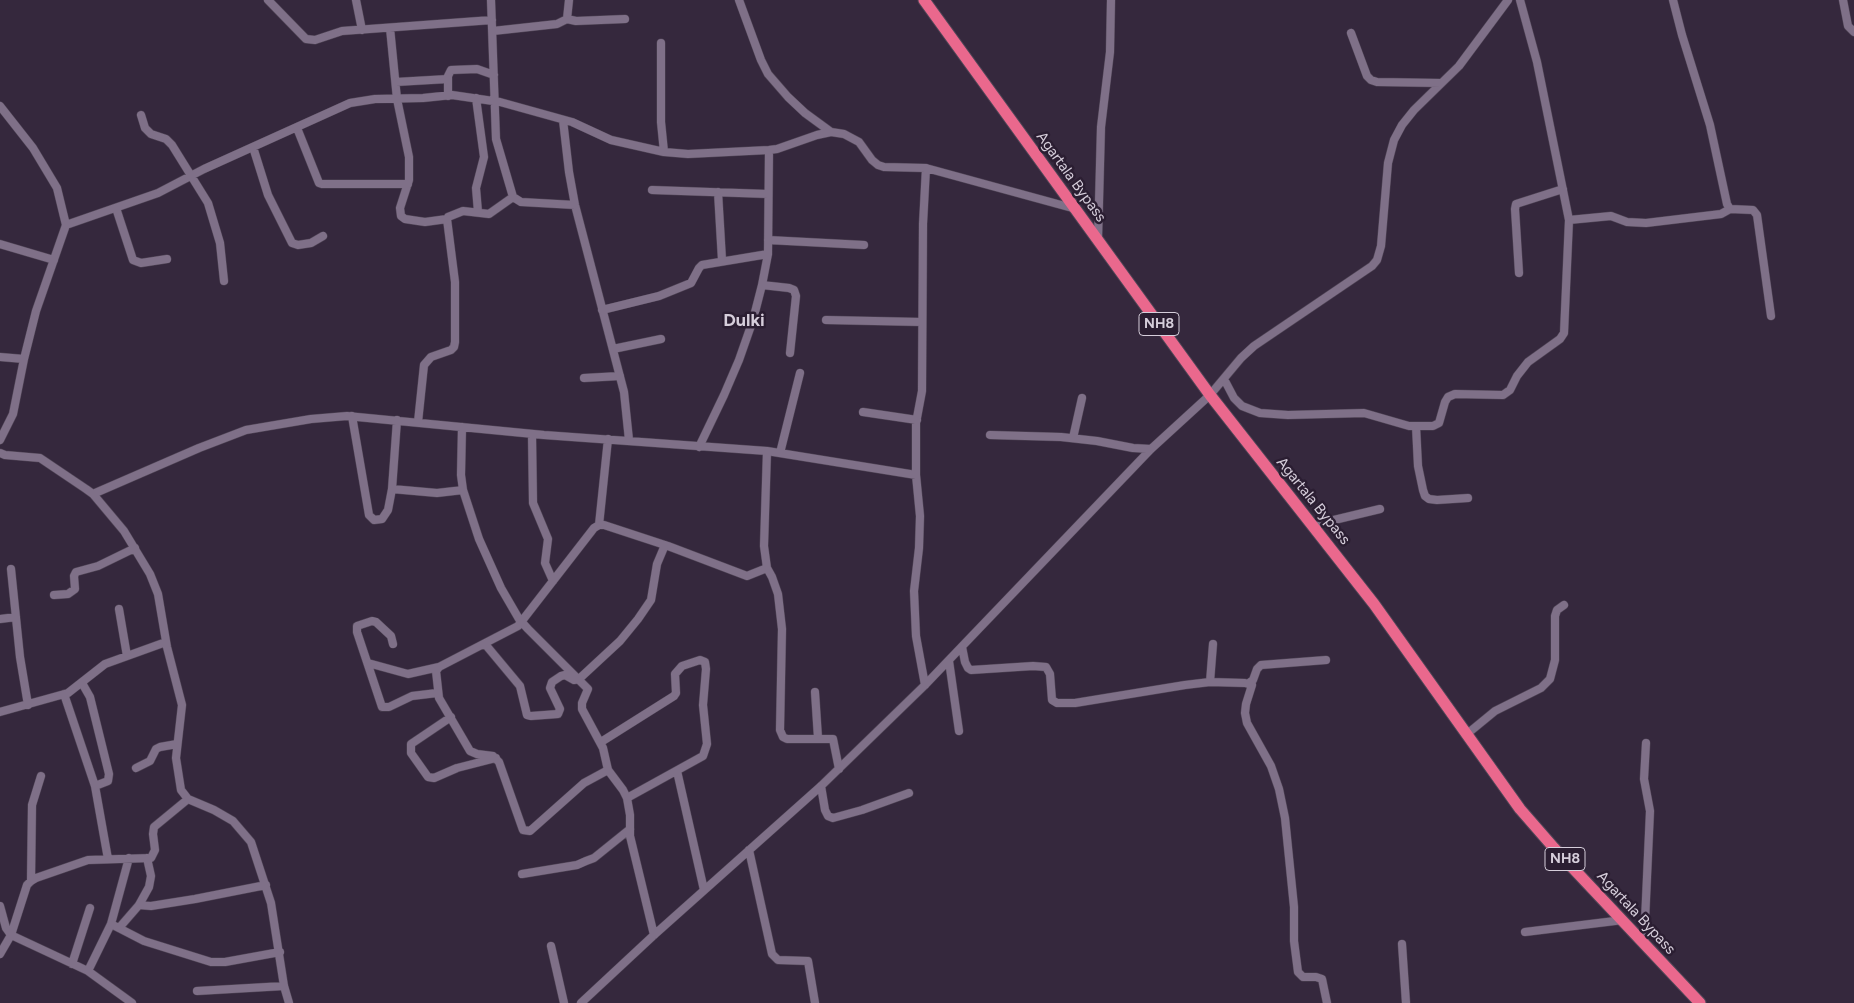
<!DOCTYPE html>
<html>
<head>
<meta charset="utf-8">
<style>
	body { margin:0 }
	canvas { display:block; background:#35283d }
</style>
</head>
<body>
<canvas width="1854" height="1003"></canvas>
<script>
const ctx = document.querySelector('canvas').getContext('2d');
ctx.lineJoin = 'round';
const toPath = rows => new Path2D(rows.map(r => 'M' + r).join(''));
function strokePath(path, color, width, dash) { ctx.strokeStyle = color; ctx.lineWidth = width; ctx.lineCap = dash ? 'butt' : 'round'; ctx.setLineDash(dash || []); ctx.stroke(path); }
function label(font, color, halo, rows, align = 'center') {
  ctx.font = font + ' Figtree,sans-serif'; ctx.lineWidth = 5; ctx.setLineDash([]); ctx.textBaseline = 'middle'; ctx.strokeStyle = halo; ctx.fillStyle = color; for (const [text, x, y, turn = 0] of rows) {
    ctx.save(); ctx.translate(x, y); ctx.rotate((+turn || 0) * Math.PI / 180); ctx.textAlign = isNaN(turn) ? turn : align; if (halo) ctx.strokeText(text, 0, 0); ctx.fillText(text, 0, 0); ctx.restore();
  }
}
const minor = toPath([
	[268,0,306,39,315,40,342,31,492,20],
	[356,0,362,30],
	[491,0,496,139,513,197,521,202,575,205],
	[739,0,761,60,768,74,788,97,805,113,831,132],
	[1673,0,1682,35,1710,125,1727,204,1730,209,1753,210,1757,215,1771,316],
	[1843,0,1848,26,1854,32],
	[567,19,576,21,625,19],
	[390,28,397,99,409,157,409,180,400,208,401,216,405,219,425,222,447,219],
	[493,31,557,24,567,19,569,0],
	[1351,33,1367,76,1371,80,1377,82,1441,83],
	[661,43,661,122,664,152],
	[396,82,448,79],
	[448,96,448,76,451,70,477,69,494,75],
	[476,98,484,157,476,188,478,212],
	[0,106,33,148,57,188,66,225,36,311,24,359,13,414,0,440],
	[141,115,145,128,151,134,166,139,172,145,208,203,220,243,224,281],
	[563,120,569,172,575,205,624,392,629,440],
	[297,128,319,183,322,184,408,184],
	[253,147,268,195,292,243,298,245,311,243,323,236],
	[652,190,768,194],
	[718,192,722,260],
	[116,208,133,260,141,263,167,259],
	[1569,220,1611,216,1627,222,1646,223,1721,214,1730,209],
	[66,225,158,193,204,169,350,103,375,99,423,98,452,95,500,102,572,122,611,140,664,152,688,154,769,150,777,149,817,135,831,132,844,134,859,142,872,160,878,165,884,167,926,168,1076,209],
	[768,240,864,245],
	[1098,240,1101,127,1110,52,1111,0],
	[0,244,54,260],
	[1519,273,1515,209,1516,204,1563,189],
	[762,285,789,288,794,290,796,296,790,353],
	[602,310,659,296,691,283,699,268,702,265,768,254],
	[826,320,922,322],
	[613,349,661,339],
	[0,357,24,359],
	[584,378,620,376],
	[1224,379,1234,398,1242,406,1260,413,1288,415,1364,413,1409,426,1433,426,1439,423,1445,402,1448,397,1455,394,1503,395,1510,390,1517,376,1528,362,1560,339,1564,333,1569,220,1537,62,1520,0],
	[863,412,917,420],
	[352,416,369,515,374,520,382,519,388,510,392,489,397,420],
	[418,422,424,365,431,357,451,350,454,347,455,342,455,282,447,219,448,217,463,211,489,214,513,197],
	[1416,426,1418,466,1423,490,1425,496,1429,499,1437,500,1468,498],
	[462,427,461,475,463,490,479,539,501,588,519,619,528,629,588,689,582,703,582,709,603,748,608,770,623,790,627,798,630,815,630,836,654,935],
	[532,434,533,503,548,539,545,563,553,581],
	[990,435,1061,437,1097,441,1133,448,1151,449],
	[1073,438,1082,398],
	[699,447,724,395,739,360,753,320,762,285,768,254,769,150],
	[767,451,764,546,767,568,772,577,778,594,782,629,780,730,783,737,787,739,833,739,839,769],
	[0,453,5,455,40,458,86,489,93,494,124,531,150,574,158,594,167,647,182,705,176,758,181,790,188,799,214,810,233,821,251,842,271,903,284,986,289,1003],
	[780,453,800,373],
	[392,489,437,493,463,490],
	[93,494,199,448,246,430,311,419,347,416,544,435,767,451,916,475],
	[599,525,608,439],
	[1313,525,1380,509],
	[11,569,20,657,28,705],
	[54,595,68,594,75,589,74,576,76,572,98,566,135,548],
	[119,609,127,656],
	[0,619,16,617],
	[393,644,391,636,376,622,372,621,357,626,357,632,382,707,389,707,412,696,437,693],
	[485,644,520,686,527,715,531,716,558,714,560,709,550,688,552,682,561,676,565,675,574,680,579,679,620,641,638,619,651,600,657,564,665,545],
	[962,647,965,662,968,668,971,670,1033,666,1046,667,1050,674,1052,700,1057,703,1075,703,1185,685,1210,682,1245,683,1252,685,1246,704,1245,713,1247,723,1271,766,1279,789,1285,818,1294,907,1294,941,1298,972,1303,977,1316,977,1322,979,1327,1003],
	[949,661,959,731],
	[368,663,408,674,439,667],
	[1210,682,1213,644],
	[82,683,90,697,109,774,108,781,95,786],
	[1249,683,1253,680,1257,669,1261,665,1326,660],
	[925,685,916,636,914,591,919,548,920,516,916,475,916,423,922,391,923,224,926,168],
	[815,692,818,738],
	[64,694,95,786,108,859],
	[0,712,68,693,105,664,166,642],
	[451,717,411,744,411,753,428,777,434,778,457,768,496,758],
	[1467,734,1495,711,1541,688,1550,679,1555,660,1555,616,1557,610,1564,605],
	[601,742,674,696,676,693,675,674,682,666,700,660,705,662,706,669,703,705,707,744,703,756,627,798],
	[136,768,150,761,156,749,160,747,177,744],
	[608,770,584,783,530,831,523,830,499,762,493,756,477,754,470,751,439,698,436,671,439,667,518,626,594,528,599,525,604,525,668,546,747,576,767,568],
	[677,771,704,890],
	[821,786,825,810,828,816,833,818,862,810,909,793],
	[749,850,772,954,778,960,808,961,815,1003],
	[522,874,577,865,586,861,594,858,630,829],
	[31,881,32,805,41,776],
	[139,905,151,906,195,899,266,885],
	[0,906,6,928,11,935,88,971,132,1003],
	[111,924,144,941,211,962,225,962,280,952],
	[119,928,139,905,149,887,151,876,147,858],
	[1525,932,1623,920],
	[1644,943,1650,811,1644,779,1646,743],
	[1402,944,1406,1003],
	[551,946,564,1003],
	[0,954,11,935,27,885,31,881,36,878,88,860,151,858,155,850,153,834,154,827,188,799],
	[72,964,90,908],
	[88,971,111,924,129,858],
	[197,991,284,986],
	[581,1003,654,935,821,786,925,685,1151,449,1210,395,1241,358,1254,346,1372,266,1377,260,1381,246,1388,163,1394,140,1402,125,1414,110,1459,66,1508,0]
]);
const highway = toPath([
	[924,0,1210,395,1374,604,1520,809,1554,848,1700,1003]
]);
strokePath(minor, '#514657', 9);
strokePath(highway, '#514657', 13);
strokePath(minor, '#7f7088', 8);
strokePath(highway, '#ea688d', 11);
for (const [x, y, w] of [
	[1159,324,40],
	[1565,859,40]
]) { const box = new Path2D(); box.roundRect(x - w / 2, y - 11.5, w, 23, 4); ctx.fillStyle = '#2b1e32'; ctx.fill(box); strokePath(box, '#d6cedb', 1); }
label('bold 14px', '#d6cedb', null, [
	["NH8",1159,324],
	["NH8",1565,859]
]);
label('15px', '#d6cedb', '#2b1e32', [
	["Agartala Bypass",1071,177,54],
	["Agartala Bypass",1313,501,51],
	["Agartala Bypass",1636,913,47]
]);
label('bold 18px', '#d6cedb', '#2b1e32', [
	["Dulki",744,321]
]);
</script>
</body>
</html>
